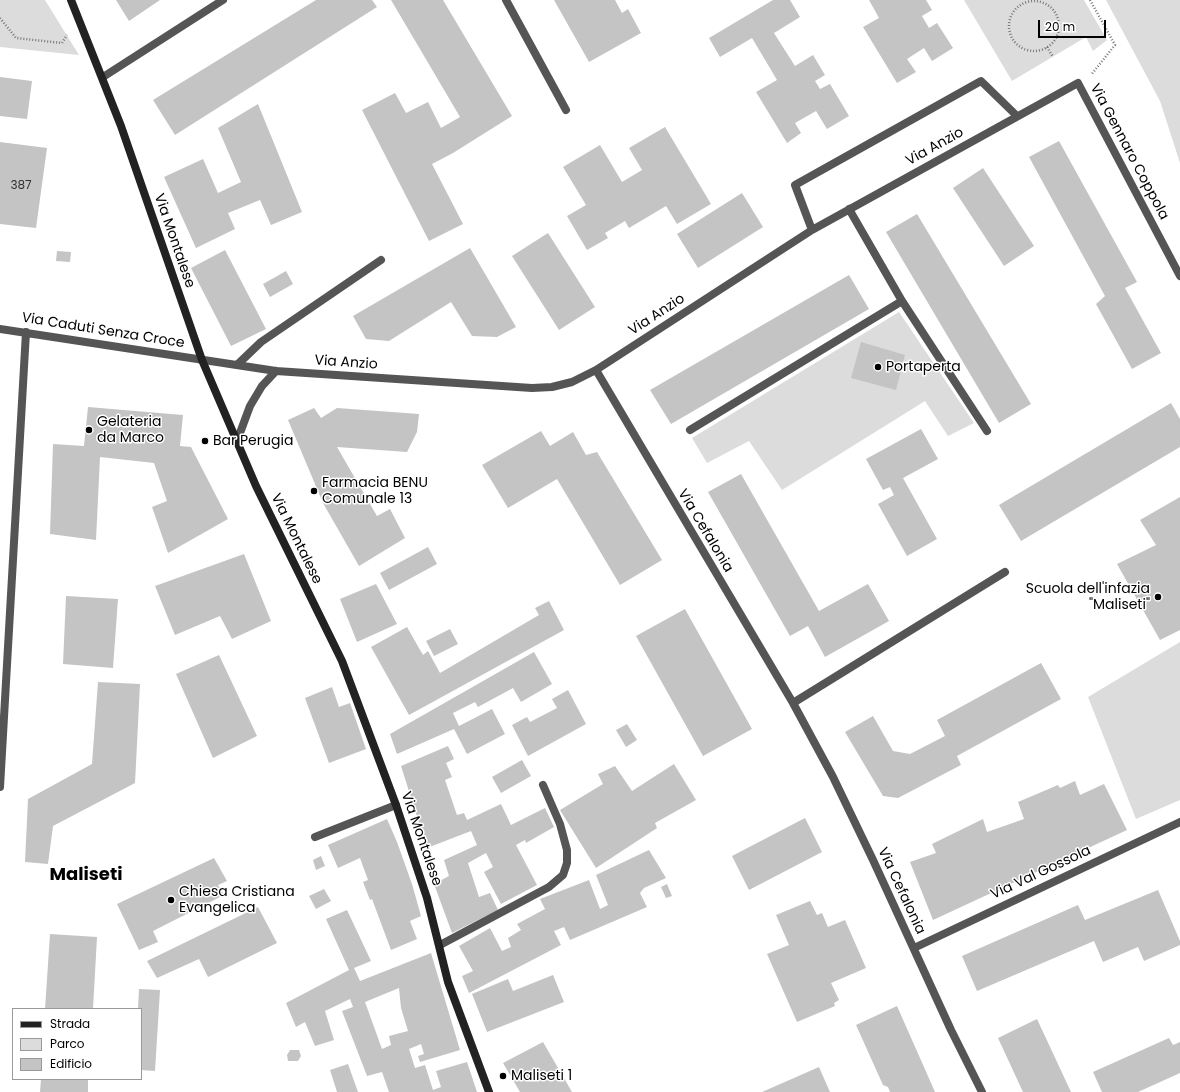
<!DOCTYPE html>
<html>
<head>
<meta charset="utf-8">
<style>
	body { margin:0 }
	#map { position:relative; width:1180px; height:1092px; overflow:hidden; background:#fff; font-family:Poppins,sans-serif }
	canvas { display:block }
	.legend { position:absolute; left:12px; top:1008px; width:130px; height:72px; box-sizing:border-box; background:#fff; border:1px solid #999; margin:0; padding:5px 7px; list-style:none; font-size:12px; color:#000 }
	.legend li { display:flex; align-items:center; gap:8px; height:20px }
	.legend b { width:20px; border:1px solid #999 }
	.scale { position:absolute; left:1038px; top:20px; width:68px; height:18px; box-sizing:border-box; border:2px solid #000; border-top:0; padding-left:5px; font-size:12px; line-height:14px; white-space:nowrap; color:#000; -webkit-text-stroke:3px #fff; paint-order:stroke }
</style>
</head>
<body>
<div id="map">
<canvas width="1180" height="1092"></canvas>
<ul class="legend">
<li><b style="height:5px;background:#222"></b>Strada</li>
<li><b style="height:11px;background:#dcdcdc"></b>Parco</li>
<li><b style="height:11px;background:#c4c4c4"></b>Edificio</li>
</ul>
<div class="scale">20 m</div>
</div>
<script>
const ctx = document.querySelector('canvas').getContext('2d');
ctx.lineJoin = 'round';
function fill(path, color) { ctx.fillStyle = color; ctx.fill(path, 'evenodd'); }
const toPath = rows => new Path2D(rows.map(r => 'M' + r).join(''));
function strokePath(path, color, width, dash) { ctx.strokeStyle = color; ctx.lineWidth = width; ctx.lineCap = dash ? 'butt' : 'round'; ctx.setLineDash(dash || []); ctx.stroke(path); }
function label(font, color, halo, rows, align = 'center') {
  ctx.font = font + ' Poppins,sans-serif'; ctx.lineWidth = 3; ctx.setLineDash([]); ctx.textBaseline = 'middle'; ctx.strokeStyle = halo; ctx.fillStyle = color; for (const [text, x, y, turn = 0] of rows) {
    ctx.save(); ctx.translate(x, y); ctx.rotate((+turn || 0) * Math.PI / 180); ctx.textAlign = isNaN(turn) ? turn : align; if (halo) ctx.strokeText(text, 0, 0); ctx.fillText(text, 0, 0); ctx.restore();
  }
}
fill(toPath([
	[0,0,45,0,79,55,0,47],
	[964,0,1084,0,1107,40,1093,51,1086,37,1012,81],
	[1106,0,1180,0,1180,163,1160,101],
	[899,312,974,423,948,436,925,401,782,490,749,441,707,463,692,438],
	[1180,642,1180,800,1136,819,1088,697]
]), '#dcdcdc');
fill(toPath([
	[116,0,160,0,129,21],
	[316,0,372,0,377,7,175,135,153,100],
	[391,0,443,0,512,116,453,153,432,164,463,224,429,241,362,110,395,93,406,113,428,102,441,128,460,117],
	[554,0,615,0,622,13,628,9,641,33,589,62],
	[773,0,790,0,800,17,774,33,795,66,813,55,825,75,815,81,820,89,830,84,849,116,827,129,816,111,795,123,801,133,787,143,756,92,777,80,752,38,720,57,709,38],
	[869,0,926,0,932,10,922,16,929,28,937,23,953,48,932,61,924,48,907,59,916,72,897,83,863,27,879,18],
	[0,77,32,81,27,119,0,116],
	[258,104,302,212,271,225,260,200,228,213,235,229,196,248,164,177,203,159,218,193,241,182,218,128],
	[665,127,711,204,677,224,666,206,629,228,625,221,605,233,608,238,587,250,567,216,586,205,563,167,600,145,622,182,642,170,629,148],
	[1059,141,1137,282,1125,288,1161,353,1132,369,1096,304,1105,296,1029,157],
	[0,142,47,148,36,228,0,224],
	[983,168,1034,246,1004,266,953,188],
	[742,193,763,227,698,268,677,234],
	[917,214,1031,404,999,423,886,232],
	[548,233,595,307,559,330,512,256],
	[470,248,516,327,497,337,472,336,451,302,389,341,366,339,353,316],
	[225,250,266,329,231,346,191,268],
	[57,251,71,252,70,262,56,261],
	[286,271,293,284,270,297,263,284],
	[849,275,869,309,671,424,650,390],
	[861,342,905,355,896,390,851,378],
	[1171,403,1180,419,1180,447,1021,541,999,505],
	[88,407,183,415,180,446,191,447,228,519,168,553,152,507,167,501,154,463,100,457,96,540,50,534,53,444,84,446],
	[314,408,321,418,337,408,419,414,417,432,407,452,337,447,377,516,390,509,405,538,359,566,323,503,288,420],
	[921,429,938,459,903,478,937,539,907,556,878,504,894,495,890,487,883,490,866,459],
	[541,431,550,446,573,432,586,455,597,452,662,560,620,585,557,479,508,508,482,465],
	[741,474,819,611,868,584,889,621,825,657,808,626,790,636,708,492],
	[1180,497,1180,630,1160,640,1117,564,1156,545,1140,520],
	[428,547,437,564,389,590,380,573],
	[244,554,271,621,232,639,220,616,175,635,155,586],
	[376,584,397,624,357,642,340,599],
	[66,596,118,599,113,668,63,664],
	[549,601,564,630,409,715,371,647,407,627,423,655,428,651,440,673,539,615,535,608],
	[685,609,752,729,703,756,636,636],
	[450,629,458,644,434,656,426,641],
	[534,652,552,684,521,702,513,688,478,707,475,702,453,713,459,726,492,709,505,734,467,754,454,729,397,754,390,734],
	[219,655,257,736,213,758,176,674],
	[1041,663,1061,699,957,756,961,765,898,798,883,796,845,732,873,716,893,751,910,754,945,736,937,720],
	[98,682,140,684,135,783,53,826,48,864,25,862,28,799,92,764],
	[332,687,339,707,350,703,366,749,329,763,305,698],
	[568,690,586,724,528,756,512,725,527,717,530,722,557,708,552,699],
	[627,724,637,740,626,747,616,730],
	[448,746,454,759,446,763,452,777,445,780,457,815,464,813,467,820,501,804,511,825,545,808,554,827,526,843,525,840,516,845,537,885,501,904,484,872,493,867,486,853,468,863,479,897,490,893,498,910,452,933,434,884,449,876,444,860,477,845,471,831,427,848,401,766],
	[522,760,531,776,501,793,492,777],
	[674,764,696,800,655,823,657,828,596,868,560,810,603,784,598,774,615,766,632,791],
	[1075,781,1080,795,1104,784,1127,830,933,920,910,862,936,853,932,844,983,819,987,832,1024,819,1018,802,1058,785,1060,788],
	[805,818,822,852,749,890,732,856],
	[387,819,397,842,412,884,421,916,410,921,417,939,391,950,372,899,370,900,363,882,368,880,360,858,338,868,328,845],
	[649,850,666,878,644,888,640,893,647,907,570,940,564,927,554,931,561,945,469,993,462,976,473,971,459,946,490,928,502,951,511,947,508,938,521,930,517,924,545,909,540,899,589,880,600,909,608,905,596,875],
	[321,856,325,866,316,870,313,860],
	[214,858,227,881,218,885,224,895,153,931,158,942,139,950,117,904],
	[667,884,672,896,666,898,661,887],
	[324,889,331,901,316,909,309,896],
	[1158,890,1180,941,1180,945,1144,961,1138,947,1103,962,1094,941,977,991,962,956,1078,905,1085,920],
	[810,901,817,915,822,913,828,927,845,920,866,968,831,983,839,1000,834,1003,835,1006,797,1022,767,954,789,945,776,915],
	[258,907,277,943,208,977,199,959,157,978,147,961],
	[347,910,371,961,354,968,360,981,431,953,460,1050,420,1062,418,1056,424,1054,421,1044,409,1049,415,1068,425,1065,433,1090,441,1087,436,1071,467,1062,477,1092,389,1092,382,1072,367,1076,342,1011,353,1007,350,999,325,1011,334,1040,315,1046,305,1022,296,1027,286,1003,349,970,326,919],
	[399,988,401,1008,408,1031,389,1036,391,1045,382,1049,365,1002],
	[50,934,97,937,93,1009,45,1009],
	[553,975,564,1002,487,1032,472,994,508,979,513,991],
	[139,989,160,990,155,1071,141,1070,141,1009,138,1009],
	[897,1006,935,1092,890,1092,888,1087,883,1085,856,1025],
	[1037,1019,1071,1092,1023,1092,998,1038],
	[1169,1038,1173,1045,1180,1042,1180,1073,1138,1092,1102,1092,1093,1072],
	[543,1042,572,1092,520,1092,503,1063],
	[290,1050,299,1050,301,1056,298,1061,288,1061,287,1055],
	[348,1064,358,1092,337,1092,330,1070],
	[819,1067,830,1092,762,1092],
	[41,1079,88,1079,88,1092,40,1092]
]), '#c4c4c4');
strokePath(toPath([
	[1090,0,1115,45,1091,75],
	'1009 26a25 25 0 1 1 50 0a25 25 0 1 1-50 0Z',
	[0,18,16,38,62,43,67,35],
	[1047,47,1053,57]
]), '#777', 2.5, [1, 2]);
strokePath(toPath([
	[506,0,566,110],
	[103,77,223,0],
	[812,230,795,185,981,81,1017,116],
	[902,301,987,431],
	[0,329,276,371,532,388,552,387,572,382,596,370,812,230,1078,83,1180,276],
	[237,365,261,342,381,260],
	[596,370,793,703,833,777,873,860,951,1030,982,1092],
	[690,430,902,301,849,209],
	[237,441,250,406,262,386,276,371],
	[793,703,1005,572],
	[0,787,26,332],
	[315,837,396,805],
	[440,945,549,887,563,875,567,863,567,850,560,824,543,785],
	[914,948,1180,822]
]), '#555', 8);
strokePath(toPath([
	[71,0,121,126,202,360,256,486,342,661,396,805,427,898,448,982,489,1092]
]), '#222', 8);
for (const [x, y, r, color] of [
	[878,367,4,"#000"],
	[89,430,4,"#000"],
	[205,441,4,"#000"],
	[314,491,4,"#000"],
	[1158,597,4,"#000"],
	[171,900,4,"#000"],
	[503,1076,4,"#000"]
]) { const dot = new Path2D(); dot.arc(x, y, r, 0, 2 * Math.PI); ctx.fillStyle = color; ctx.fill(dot); strokePath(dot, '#fff', 1.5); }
label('12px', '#313131', null, [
	["387",21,186]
]);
label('14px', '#000', '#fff', [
	["Via Anzio",935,147,-29],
	["Via Gennaro Coppola",1129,152,62],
	["Via Montalese",174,241,71],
	["Via Anzio",657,315,-33],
	["Via Caduti Senza Croce",103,331,9],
	["Via Anzio",346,363,4],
	["Via Cefalonia",705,531,59],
	["Via Montalese",296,539,64],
	["Via Montalese",421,839,71],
	["Via Val Gossola",1041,873,-25],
	["Via Cefalonia",901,891,65]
]);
label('14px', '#000', '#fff', [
	["Portaperta",886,367],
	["Gelateria",97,422],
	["da Marco",97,438],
	["Bar Perugia",213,441],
	["Farmacia BENU",322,483],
	["Comunale 13",322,499],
	["Scuola dell'infazia",1150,589,"right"],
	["\"Maliseti\"",1150,605,"right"],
	["Chiesa Cristiana",179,892],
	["Evangelica",179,908],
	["Maliseti 1",511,1076]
], 'left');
label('bold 18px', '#000', '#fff', [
	["Maliseti",86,875]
]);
</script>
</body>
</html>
